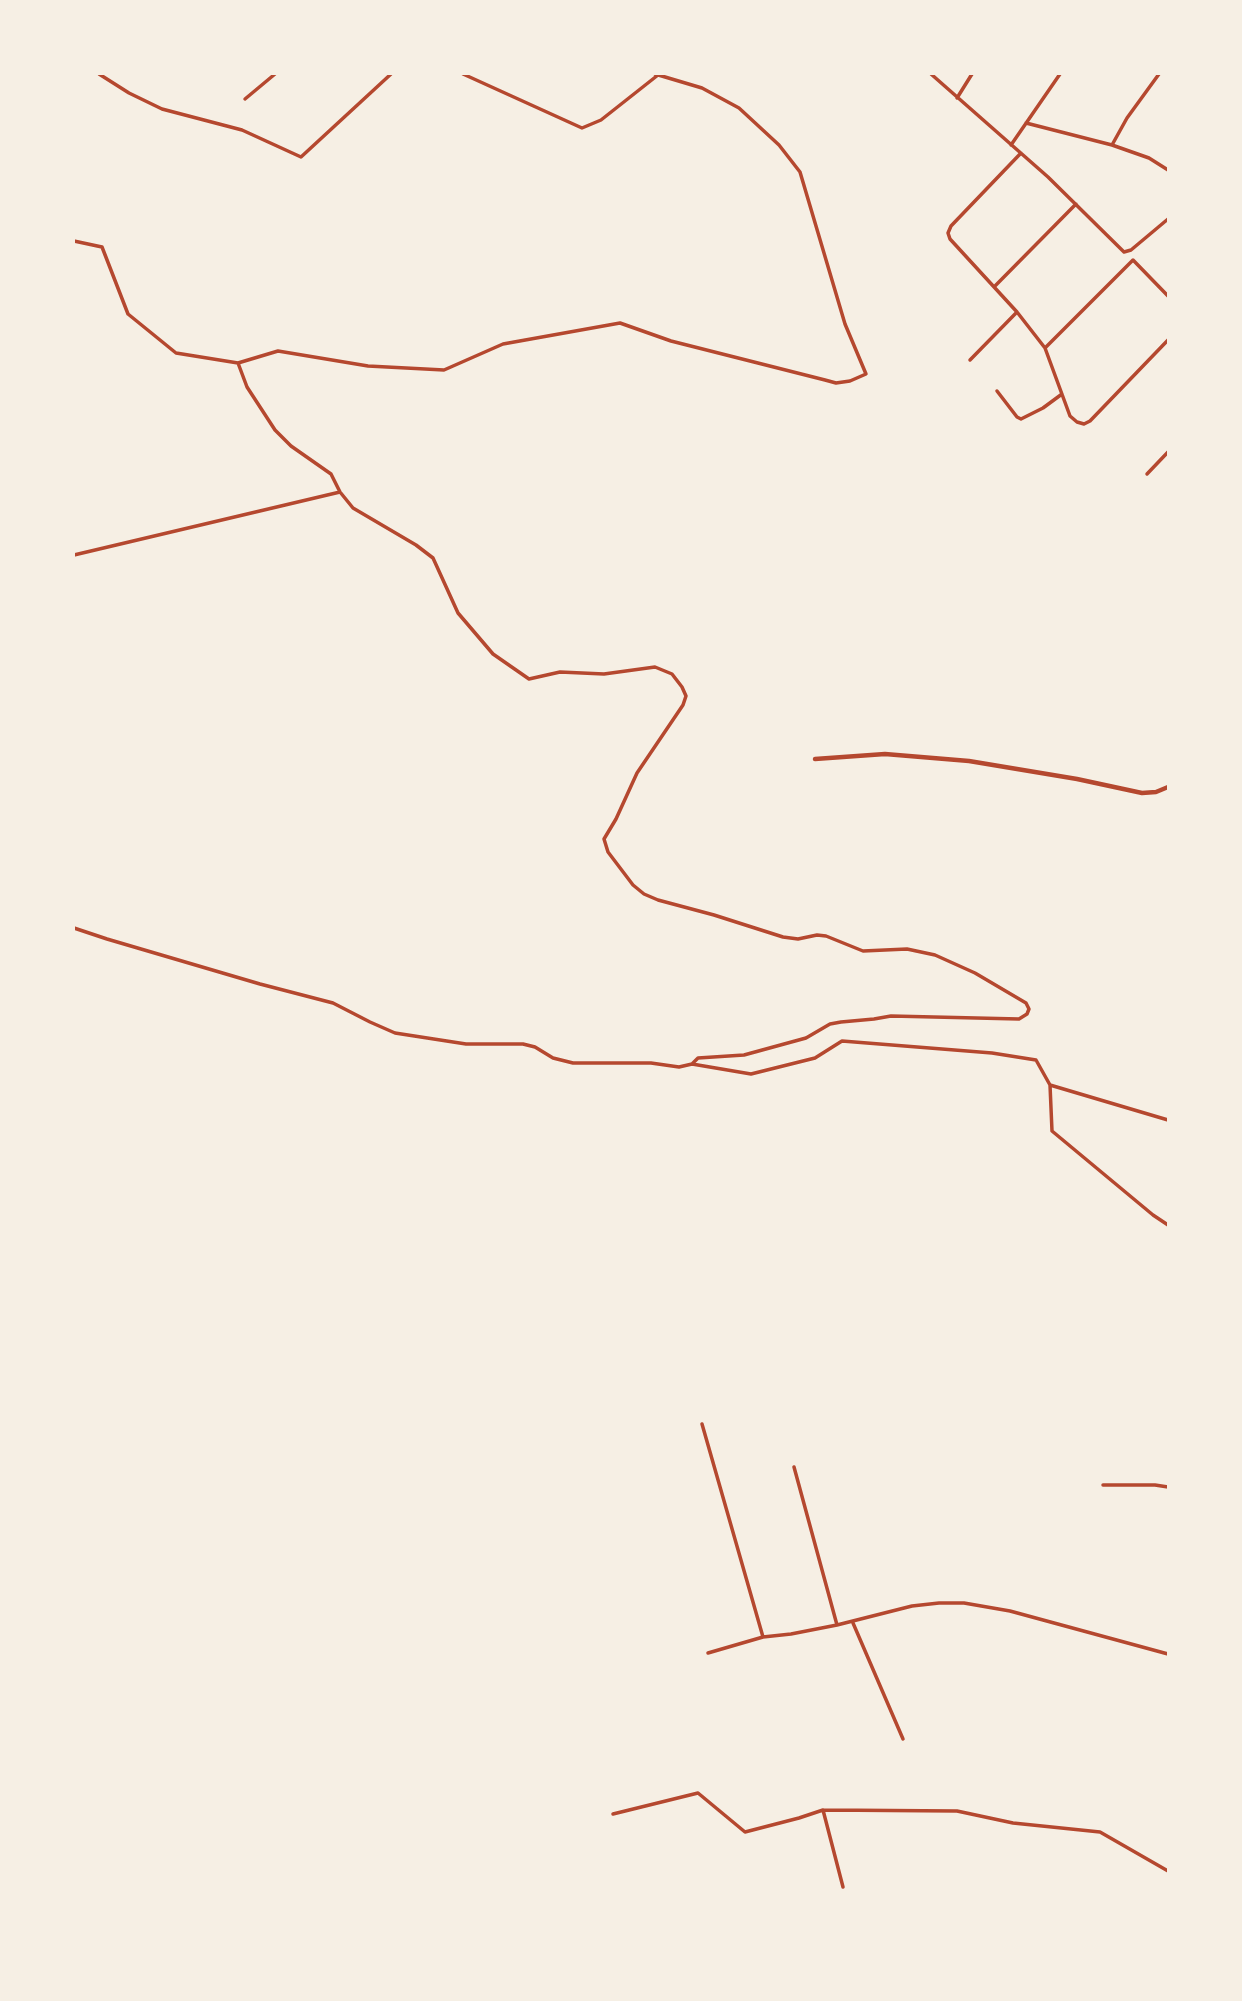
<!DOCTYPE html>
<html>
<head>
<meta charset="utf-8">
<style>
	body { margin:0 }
	#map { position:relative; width:1242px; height:2001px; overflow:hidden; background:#f6efe4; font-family:"Fira Sans",sans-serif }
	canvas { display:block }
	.frame { position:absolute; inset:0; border:75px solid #f6efe4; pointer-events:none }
</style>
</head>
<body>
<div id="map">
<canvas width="1242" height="2001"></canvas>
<div class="frame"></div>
</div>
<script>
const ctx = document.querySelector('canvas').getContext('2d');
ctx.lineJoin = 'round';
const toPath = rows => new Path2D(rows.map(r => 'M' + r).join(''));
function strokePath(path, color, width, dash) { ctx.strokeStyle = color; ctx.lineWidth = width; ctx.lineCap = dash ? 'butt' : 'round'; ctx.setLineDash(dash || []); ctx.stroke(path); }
strokePath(toPath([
	[99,74,129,93,162,109,242,130,301,157,391,74],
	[463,74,582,128,601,120,658,75],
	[931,74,1048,177,1124,252,1131,250,1168,219],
	[957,98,972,74],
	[245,99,275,74],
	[1026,123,1112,145,1127,118,1159,74],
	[1011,145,1060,74],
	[1112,145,1149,158,1168,170],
	[1021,153,951,226,948,233,950,239,1017,312,1045,348,1133,260,1168,296],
	[74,241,102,247,128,314,176,353,238,363,278,351,368,366,444,370,503,344,620,323,671,341,825,380,836,383,850,381,866,374,845,324,800,172,779,145,739,108,702,88,655,74],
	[994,287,1076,204],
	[1045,348,1070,416,1077,422,1084,424,1090,421,1168,340],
	[970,360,1017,312],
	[997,391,1017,417,1021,419,1043,408,1062,394],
	[1147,474,1168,452],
	[74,555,340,492],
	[74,928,107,939,260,984,333,1003,370,1022,395,1033,466,1044,523,1044,535,1047,553,1058,573,1063,651,1063,679,1067,692,1064,698,1058,744,1055,806,1038,830,1024,841,1022,874,1019,891,1016,1019,1019,1027,1014,1029,1009,1026,1003,975,973,935,955,907,949,863,951,826,936,817,935,798,939,783,937,714,915,658,900,644,894,633,885,608,852,604,839,616,819,637,773,683,705,686,696,682,687,672,674,655,667,604,674,560,672,529,679,493,654,458,613,433,558,416,545,353,508,340,492,331,474,291,446,275,430,247,387,238,363],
	[692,1064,751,1074,815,1058,842,1041,992,1053,1036,1060,1050,1085,1052,1131,1153,1215,1168,1225],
	[1050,1085,1168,1120],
	[702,1424,763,1637],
	[794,1467,837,1625],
	[1103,1485,1155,1485,1168,1487],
	[853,1623,903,1739],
	[708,1653,763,1637,791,1634,837,1625,912,1606,939,1603,964,1603,1010,1611,1168,1654],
	[823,1810,843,1887],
	[613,1814,698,1793,745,1832,799,1818,823,1810,957,1811,1013,1823,1100,1832,1168,1871]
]), '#b5482f', 3.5);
strokePath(toPath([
	[815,759,885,754,969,761,1077,779,1142,793,1156,792,1168,787]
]), '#b5482f', 4.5);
</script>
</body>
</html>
